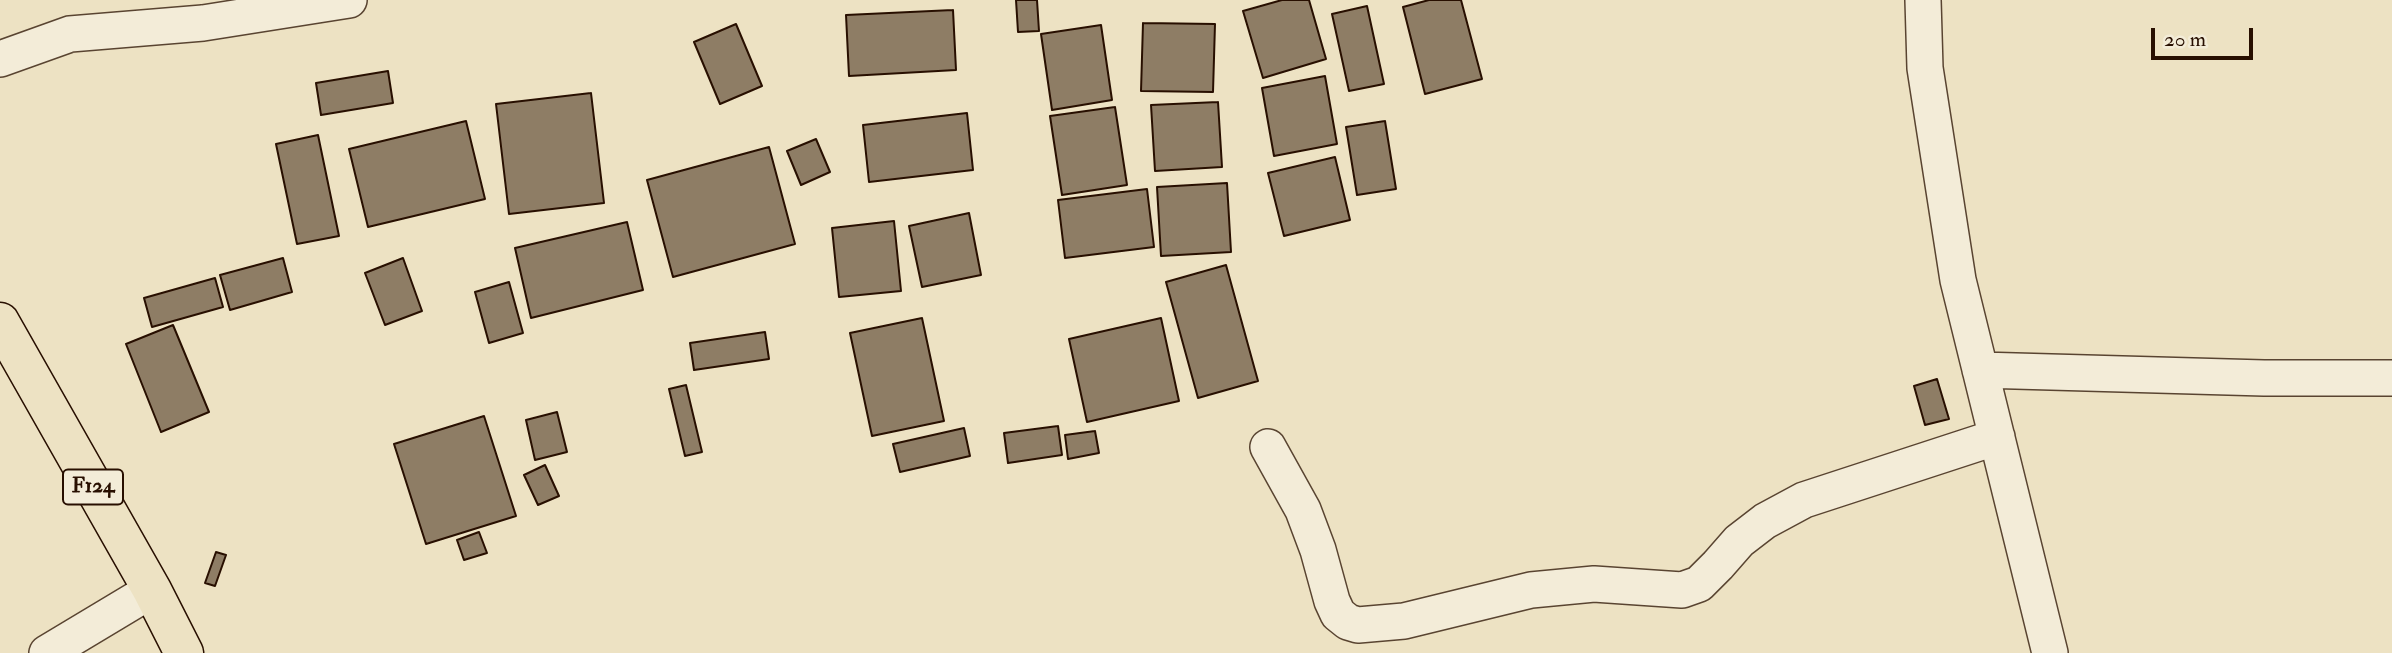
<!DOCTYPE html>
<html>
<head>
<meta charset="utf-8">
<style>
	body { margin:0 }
	#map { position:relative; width:2392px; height:653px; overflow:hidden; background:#ede2c3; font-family:"IM FELL Double Pica",serif }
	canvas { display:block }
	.scale { position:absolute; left:2151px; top:28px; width:102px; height:32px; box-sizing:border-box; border:4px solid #280f00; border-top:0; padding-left:9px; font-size:21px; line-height:24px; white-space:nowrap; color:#280f00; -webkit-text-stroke:5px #f3ecd8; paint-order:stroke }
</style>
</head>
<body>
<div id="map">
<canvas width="2392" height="653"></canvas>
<div class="scale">20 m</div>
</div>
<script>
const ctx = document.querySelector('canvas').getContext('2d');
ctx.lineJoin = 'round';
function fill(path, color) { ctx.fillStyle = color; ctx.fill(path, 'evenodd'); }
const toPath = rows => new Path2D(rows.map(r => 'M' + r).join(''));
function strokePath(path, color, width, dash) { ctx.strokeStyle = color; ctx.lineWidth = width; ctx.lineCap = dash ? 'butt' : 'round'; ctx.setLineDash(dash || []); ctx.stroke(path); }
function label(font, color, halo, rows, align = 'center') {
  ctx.font = font + ' "IM FELL Double Pica",serif'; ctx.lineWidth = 6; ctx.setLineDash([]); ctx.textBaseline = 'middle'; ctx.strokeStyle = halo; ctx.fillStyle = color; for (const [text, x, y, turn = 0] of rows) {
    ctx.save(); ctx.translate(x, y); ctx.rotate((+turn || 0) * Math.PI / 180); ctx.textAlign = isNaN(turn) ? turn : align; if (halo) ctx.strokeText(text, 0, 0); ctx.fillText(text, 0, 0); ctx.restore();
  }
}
const building = toPath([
	[1016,0,1037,0,1039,31,1018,32,1016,0],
	[1282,0,1309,0,1326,59,1263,78,1243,11,1282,0],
	[1429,0,1461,0,1482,79,1425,94,1403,7,1429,0],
	[1367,6,1384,84,1349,91,1332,14,1367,6],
	[953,10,956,70,849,76,846,15,953,10],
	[1143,23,1215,24,1213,92,1141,91,1143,23],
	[736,24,762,86,720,104,694,42,736,24],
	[1101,25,1112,100,1052,110,1041,34,1101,25],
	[388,71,393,103,321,115,316,83,388,71],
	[1325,76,1337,144,1274,156,1262,88,1325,76],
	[591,93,604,203,509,214,496,104,591,93],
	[1218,102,1222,167,1155,171,1151,105,1218,102],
	[1115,107,1127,185,1062,195,1050,116,1115,107],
	[967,113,973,170,869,182,863,125,967,113],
	[466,121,485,199,368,227,349,149,466,121],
	[1385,121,1396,189,1357,195,1346,127,1385,121],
	[318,135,339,236,297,244,276,144,318,135],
	[816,139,830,172,801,185,787,151,816,139],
	[769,147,795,244,673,277,647,180,769,147],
	[1335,157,1350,220,1284,236,1268,173,1335,157],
	[1227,183,1231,252,1161,256,1157,187,1227,183],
	[1147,189,1154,247,1065,258,1058,200,1147,189],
	[969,213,981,275,922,287,909,226,969,213],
	[894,221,901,291,839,297,832,228,894,221],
	[627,222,643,290,531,318,515,248,627,222],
	[283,258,292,292,230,310,220,275,283,258],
	[403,258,422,311,385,325,365,273,403,258],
	[1226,265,1258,381,1198,398,1166,282,1226,265],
	[215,278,223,307,152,327,144,298,215,278],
	[509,282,523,333,489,343,475,292,509,282],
	[922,318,944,421,872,436,850,333,922,318],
	[1161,318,1179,401,1087,422,1069,339,1161,318],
	[173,325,209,412,161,432,126,344,173,325],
	[765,332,769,359,694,370,690,343,765,332],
	[1937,379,1949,419,1925,425,1914,386,1937,379],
	[686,385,702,452,685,456,669,389,686,385],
	[557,412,567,452,535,460,526,420,557,412],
	[484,416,516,516,426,544,394,444,484,416],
	[1058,426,1062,455,1008,463,1004,433,1058,426],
	[964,428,970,456,900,472,893,444,964,428],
	[1095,431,1099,453,1068,459,1065,435,1095,431],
	[545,465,559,496,538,505,524,475,545,465],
	[479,532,487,553,464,560,457,540,479,532],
	[216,552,226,555,215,586,205,583,216,552]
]);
fill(building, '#8e7d65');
strokePath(building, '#280f00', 2);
const minor = toPath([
	[1923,0,1925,68,1958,280,2050,653],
	[0,59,70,34,203,23,349,0],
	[1980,370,2264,378,2392,378],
	[1268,447,1303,510,1318,550,1332,601,1338,614,1348,622,1358,625,1404,621,1531,590,1594,584,1682,590,1699,584,1718,565,1739,541,1765,521,1804,500,1997,437],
	[47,653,152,590]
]);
const major = toPath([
	[0,322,152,590,184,653]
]);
strokePath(minor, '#594431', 38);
strokePath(major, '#280f00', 41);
strokePath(minor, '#f3ecd8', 35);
strokePath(major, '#ede2c3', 38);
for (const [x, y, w] of [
	[93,487,60]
]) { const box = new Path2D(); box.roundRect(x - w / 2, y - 17.5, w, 35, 5); ctx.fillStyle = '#f3ecd8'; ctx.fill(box); strokePath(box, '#280f00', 2); }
label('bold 21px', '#280f00', null, [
	["F124",93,487]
]);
</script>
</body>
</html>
